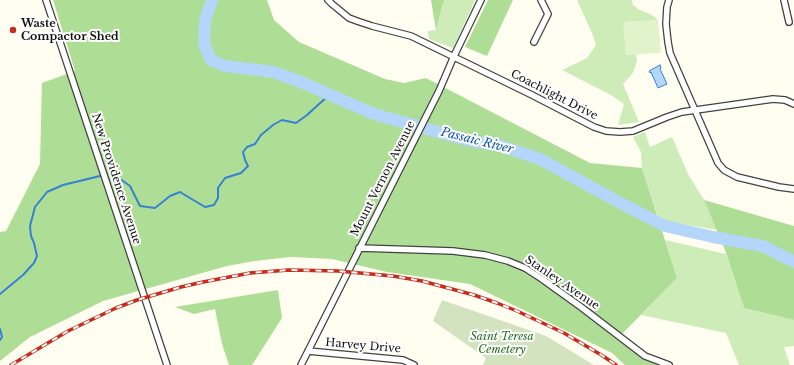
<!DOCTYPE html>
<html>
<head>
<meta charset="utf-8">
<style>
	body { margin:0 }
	canvas { display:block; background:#fffef1 }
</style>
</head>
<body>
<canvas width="794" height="365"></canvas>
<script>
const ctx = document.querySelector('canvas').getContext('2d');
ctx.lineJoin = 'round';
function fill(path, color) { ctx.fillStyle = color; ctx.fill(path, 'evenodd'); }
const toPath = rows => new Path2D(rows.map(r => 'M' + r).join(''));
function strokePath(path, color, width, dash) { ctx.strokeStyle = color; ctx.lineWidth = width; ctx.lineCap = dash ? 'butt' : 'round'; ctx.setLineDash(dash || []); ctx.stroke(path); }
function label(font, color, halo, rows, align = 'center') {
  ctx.font = font + ' "Libre Baskerville",serif'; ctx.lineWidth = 4; ctx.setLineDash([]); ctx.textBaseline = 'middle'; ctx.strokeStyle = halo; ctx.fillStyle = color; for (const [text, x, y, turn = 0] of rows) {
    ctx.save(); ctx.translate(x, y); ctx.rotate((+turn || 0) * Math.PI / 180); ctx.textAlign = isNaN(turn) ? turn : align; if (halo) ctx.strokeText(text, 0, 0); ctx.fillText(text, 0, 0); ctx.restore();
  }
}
fill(toPath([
	[445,0,475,0,453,48,429,39,428,31,436,30,443,3],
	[577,0,631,0,633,2,632,4,638,9,652,15,658,20,624,22,626,55,636,54,637,61,633,73,623,84,639,122,618,125,624,104,611,95,562,70,587,58,596,45,592,33],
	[645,132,650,147,672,137,688,174,704,200,717,230,659,220,642,168,641,152,633,137],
	[665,240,726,254,744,308,794,320,794,346,784,347,790,365,739,365,726,333,641,315,677,278]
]), '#cdecb8');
fill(toPath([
	[53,0,267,0,274,20,299,42,385,79,404,83,426,78,590,163,642,168,677,278,618,338,666,365,625,365,612,353,470,284,387,272,332,259,291,257,254,261,227,266,103,301,30,337,0,361,0,232,6,231,40,164,42,83,75,71],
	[431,0,445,0,443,3,436,30],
	[488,0,513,0,487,56,465,47],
	[704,200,794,226,794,320,744,308,725,250],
	[278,290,282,318,252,365,229,365,222,344,215,309,194,314,175,307]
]), '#aede96');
fill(toPath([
	[442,300,546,336,594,365,483,365,486,358,433,321]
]), '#d3e3c0');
fill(toPath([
	[658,20,661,53,626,55,623,22]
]), '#e0f3ca');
const water = toPath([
	[660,65,661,68,660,69,667,84,658,88,651,72,650,73,649,71,660,65]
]);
fill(water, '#b3d6fa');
strokePath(water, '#3582d5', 1);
strokePath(toPath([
	[113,174,130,186,140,206,155,208,170,196,180,192,205,207,214,205,218,198,218,188,225,178,241,173,248,166,245,160,243,152,247,147,255,144,261,135,273,125,282,120,296,123,307,115,329,95],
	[0,294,23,275,34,263,37,256,34,243,31,236,30,226,35,207,47,192,63,185,100,176],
	[0,329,2,337,0,340]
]), '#3582d5', 2);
strokePath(toPath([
	[212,0,205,20,204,44,211,60,225,66,274,72,301,82,374,114,467,140,501,146,540,159,613,199,665,226,713,237,763,246,794,262]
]), '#b3d6fa', 12);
const minor = toPath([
	[46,0,167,365],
	[328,0,332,4,349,18,357,21,372,26,411,36,532,95,594,127,606,131,620,132,633,131,667,117,682,112,773,99,785,100,794,104],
	[669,0,667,7,666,24,668,42,670,53,718,163,724,170,737,177,779,187,794,189],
	[784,0,789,22],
	[534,42,548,14,541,0],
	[359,248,453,251,485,255,508,261,525,268,542,279,581,307,645,356,669,365],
	[308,351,403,360,414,365],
	[301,365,439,91,454,56,481,0]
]);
strokePath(minor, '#424242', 8);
strokePath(minor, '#fff', 5.5);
const rail = toPath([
	[11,365,68,331,116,308,137,300,181,287,203,282,250,273,289,270,338,271,393,276,422,281,474,295,497,303,517,311,564,333,603,356,616,365]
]);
strokePath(rail, '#c82b1e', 3.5);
strokePath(rail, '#fff', 2, [6]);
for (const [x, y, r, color] of [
	[13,30,4,"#c82b1e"]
]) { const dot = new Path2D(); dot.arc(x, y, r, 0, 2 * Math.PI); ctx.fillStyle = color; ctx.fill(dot); strokePath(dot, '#fff', 1.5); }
label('bold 11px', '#0f0f0f', '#fff', [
	["Waste",21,24],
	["Compactor Shed",21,37]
], 'left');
label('11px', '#0f0f0f', '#fff', [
	["Coachlight Drive",554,95,27],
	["New Providence Avenue",116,179,72],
	["Mount Vernon Avenue",383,179,-63],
	["Stanley Avenue",562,283,34],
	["Harvey Drive",363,346,5]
]);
label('italic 11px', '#226b1b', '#fff', [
	["Saint Teresa",502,337],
	["Cemetery",502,350]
]);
label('italic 12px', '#1054a9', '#fff', [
	["Passaic River",477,141,14]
]);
</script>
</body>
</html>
